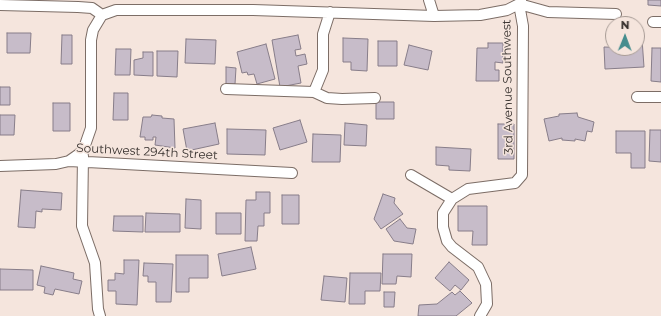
<!DOCTYPE html>
<html>
<head>
<meta charset="utf-8">
<style>
	body { margin:0 }
	#map { position:relative; width:661px; height:316px; overflow:hidden; background:#f5e5dd; font-family:Montserrat,sans-serif }
	canvas { display:block }
	.north { position:absolute; left:605px; top:16px; width:40px; height:40px; box-sizing:border-box; background:#f5e5dd; border:1px solid #a89c96; border-radius:50%; rotate:1deg; font-size:11px; font-weight:700; line-height:16px; text-align:center; color:#352f2c }
	.north::after { content:''; display:block; margin:auto; width:14px; height:18px; background:#458d8e; clip-path:polygon(50% 0,100% 100%,50% 72%,0 100%) }
</style>
</head>
<body>
<div id="map">
<canvas width="661" height="316"></canvas>
<div class="north">N</div>
</div>
<script>
const ctx = document.querySelector('canvas').getContext('2d');
ctx.lineJoin = 'round';
function fill(path, color) { ctx.fillStyle = color; ctx.fill(path, 'evenodd'); }
const toPath = rows => new Path2D(rows.map(r => 'M' + r).join(''));
function strokePath(path, color, width, dash) { ctx.strokeStyle = color; ctx.lineWidth = width; ctx.lineCap = dash ? 'butt' : 'round'; ctx.setLineDash(dash || []); ctx.stroke(path); }
function label(font, color, halo, rows, align = 'center') {
  ctx.font = font + ' Montserrat,sans-serif'; ctx.lineWidth = 3; ctx.setLineDash([]); ctx.textBaseline = 'middle'; ctx.strokeStyle = halo; ctx.fillStyle = color; for (const [text, x, y, turn = 0] of rows) {
    ctx.save(); ctx.translate(x, y); ctx.rotate((+turn || 0) * Math.PI / 180); ctx.textAlign = isNaN(turn) ? turn : align; if (halo) ctx.strokeText(text, 0, 0); ctx.fillText(text, 0, 0); ctx.restore();
  }
}
const building = toPath([
	[648,0,661,0,661,6,648,5,648,0],
	[7,33,31,33,30,53,7,53,7,33],
	[62,35,72,35,72,64,61,64,62,35],
	[298,35,301,49,295,50,296,56,305,54,307,64,298,66,301,83,280,87,272,40,298,35],
	[343,38,368,39,367,71,351,70,351,62,343,62,343,38],
	[186,39,216,40,215,64,185,63,186,39],
	[637,39,642,39,644,67,605,69,604,47,637,48,637,39],
	[378,41,397,41,397,66,378,66,378,41],
	[488,43,503,43,503,63,495,62,495,70,499,70,499,81,476,81,477,48,488,48,488,43],
	[266,44,275,79,257,84,254,74,248,75,247,72,242,73,237,52,266,44],
	[409,45,432,51,428,70,404,65,409,45],
	[652,48,661,48,661,82,651,81,652,48],
	[116,49,131,49,130,75,115,75,116,49],
	[157,51,178,51,177,77,157,76,157,51],
	[143,52,153,52,153,76,134,75,134,60,143,58,143,52],
	[226,67,236,68,235,84,226,84,226,67],
	[0,87,10,87,10,105,0,105,0,87],
	[114,93,128,93,128,120,113,120,114,93],
	[376,102,394,102,394,119,376,119,376,102],
	[53,103,70,103,70,131,53,131,53,103],
	[577,113,578,117,594,122,592,132,587,131,585,141,575,139,575,141,562,140,562,138,549,141,544,119,559,116,559,114,577,113],
	[0,115,15,115,14,135,0,135,0,115],
	[152,115,162,116,162,118,174,119,175,148,155,145,156,137,153,137,153,140,145,140,145,137,140,137,143,117,151,117,152,115],
	[300,120,307,142,280,150,273,128,300,120],
	[215,123,219,144,187,151,183,129,215,123],
	[345,123,367,125,366,146,344,145,345,123],
	[498,124,514,124,514,159,498,159,498,124],
	[227,129,266,130,265,155,227,154,227,129],
	[650,130,661,130,661,162,649,161,650,130],
	[616,131,645,131,645,168,631,168,631,153,616,153,616,131],
	[313,134,341,135,340,162,312,162,313,134],
	[436,147,471,149,470,171,449,170,449,166,436,165,436,147],
	[21,190,62,193,61,210,42,209,42,212,36,211,35,228,18,227,21,190],
	[256,192,270,192,270,213,264,213,264,226,258,226,257,241,245,241,246,200,256,200,256,192],
	[383,194,395,198,394,203,403,214,381,229,374,219,383,194],
	[282,195,299,195,299,224,282,224,282,195],
	[186,199,201,200,201,229,185,228,186,199],
	[458,206,487,206,487,245,472,245,473,231,458,231,458,206],
	[146,213,180,214,180,232,145,232,146,213],
	[216,213,241,213,241,234,216,234,216,213],
	[114,216,143,216,143,232,113,231,114,216],
	[400,219,407,228,416,229,413,244,394,241,386,229,400,219],
	[251,247,256,269,222,276,218,254,251,247],
	[383,254,412,254,411,277,397,276,396,284,382,284,383,254],
	[176,255,208,255,208,278,189,278,189,292,176,292,176,255],
	[124,260,139,260,137,305,116,304,116,291,108,291,108,280,115,280,115,273,124,274,124,260],
	[449,262,469,280,461,290,455,285,450,291,435,278,449,262],
	[144,263,173,264,171,302,156,302,156,282,148,282,148,276,143,276,144,263],
	[41,266,74,273,73,279,82,281,79,294,55,289,53,295,44,293,45,287,37,285,41,266],
	[0,269,33,270,33,290,0,290,0,269],
	[350,273,381,273,380,291,365,291,365,304,349,304,350,273],
	[324,276,347,278,345,302,321,300,324,276],
	[460,291,472,303,456,316,418,316,419,305,437,304,452,292,455,295,460,291],
	[384,292,395,292,394,307,384,307,384,292]
]);
fill(building, '#c7bcc9');
strokePath(building, '#877d89', 1);
const minor = toPath([
	[429,0,434,16],
	[0,5,78,7,92,8,102,15],
	[653,22,661,22],
	[226,89,314,92,327,98,342,99,375,98],
	[314,92,323,70,323,34,330,12],
	[637,97,661,97],
	[83,156,82,226,95,263,98,309,100,316],
	[69,161,79,154,84,148,91,128,91,40,93,30,102,15,116,10,253,10,434,16,480,15,507,10,519,4,548,12,616,14],
	[0,166,56,164,69,161,292,173],
	[411,175,452,199],
	[480,316,487,304,486,284,478,267,452,247,447,241,443,227,443,213,452,199,468,189,515,183,522,175,523,26,519,4,521,0]
]);
strokePath(minor, '#7c6d66', 12);
strokePath(minor, '#fff', 10);
label('12px', '#352f2c', '#f5e5dd', [
	["3rd Avenue Southwest",508,87,-91],
	["Southwest 294th Street",147,152,3]
]);
</script>
</body>
</html>
